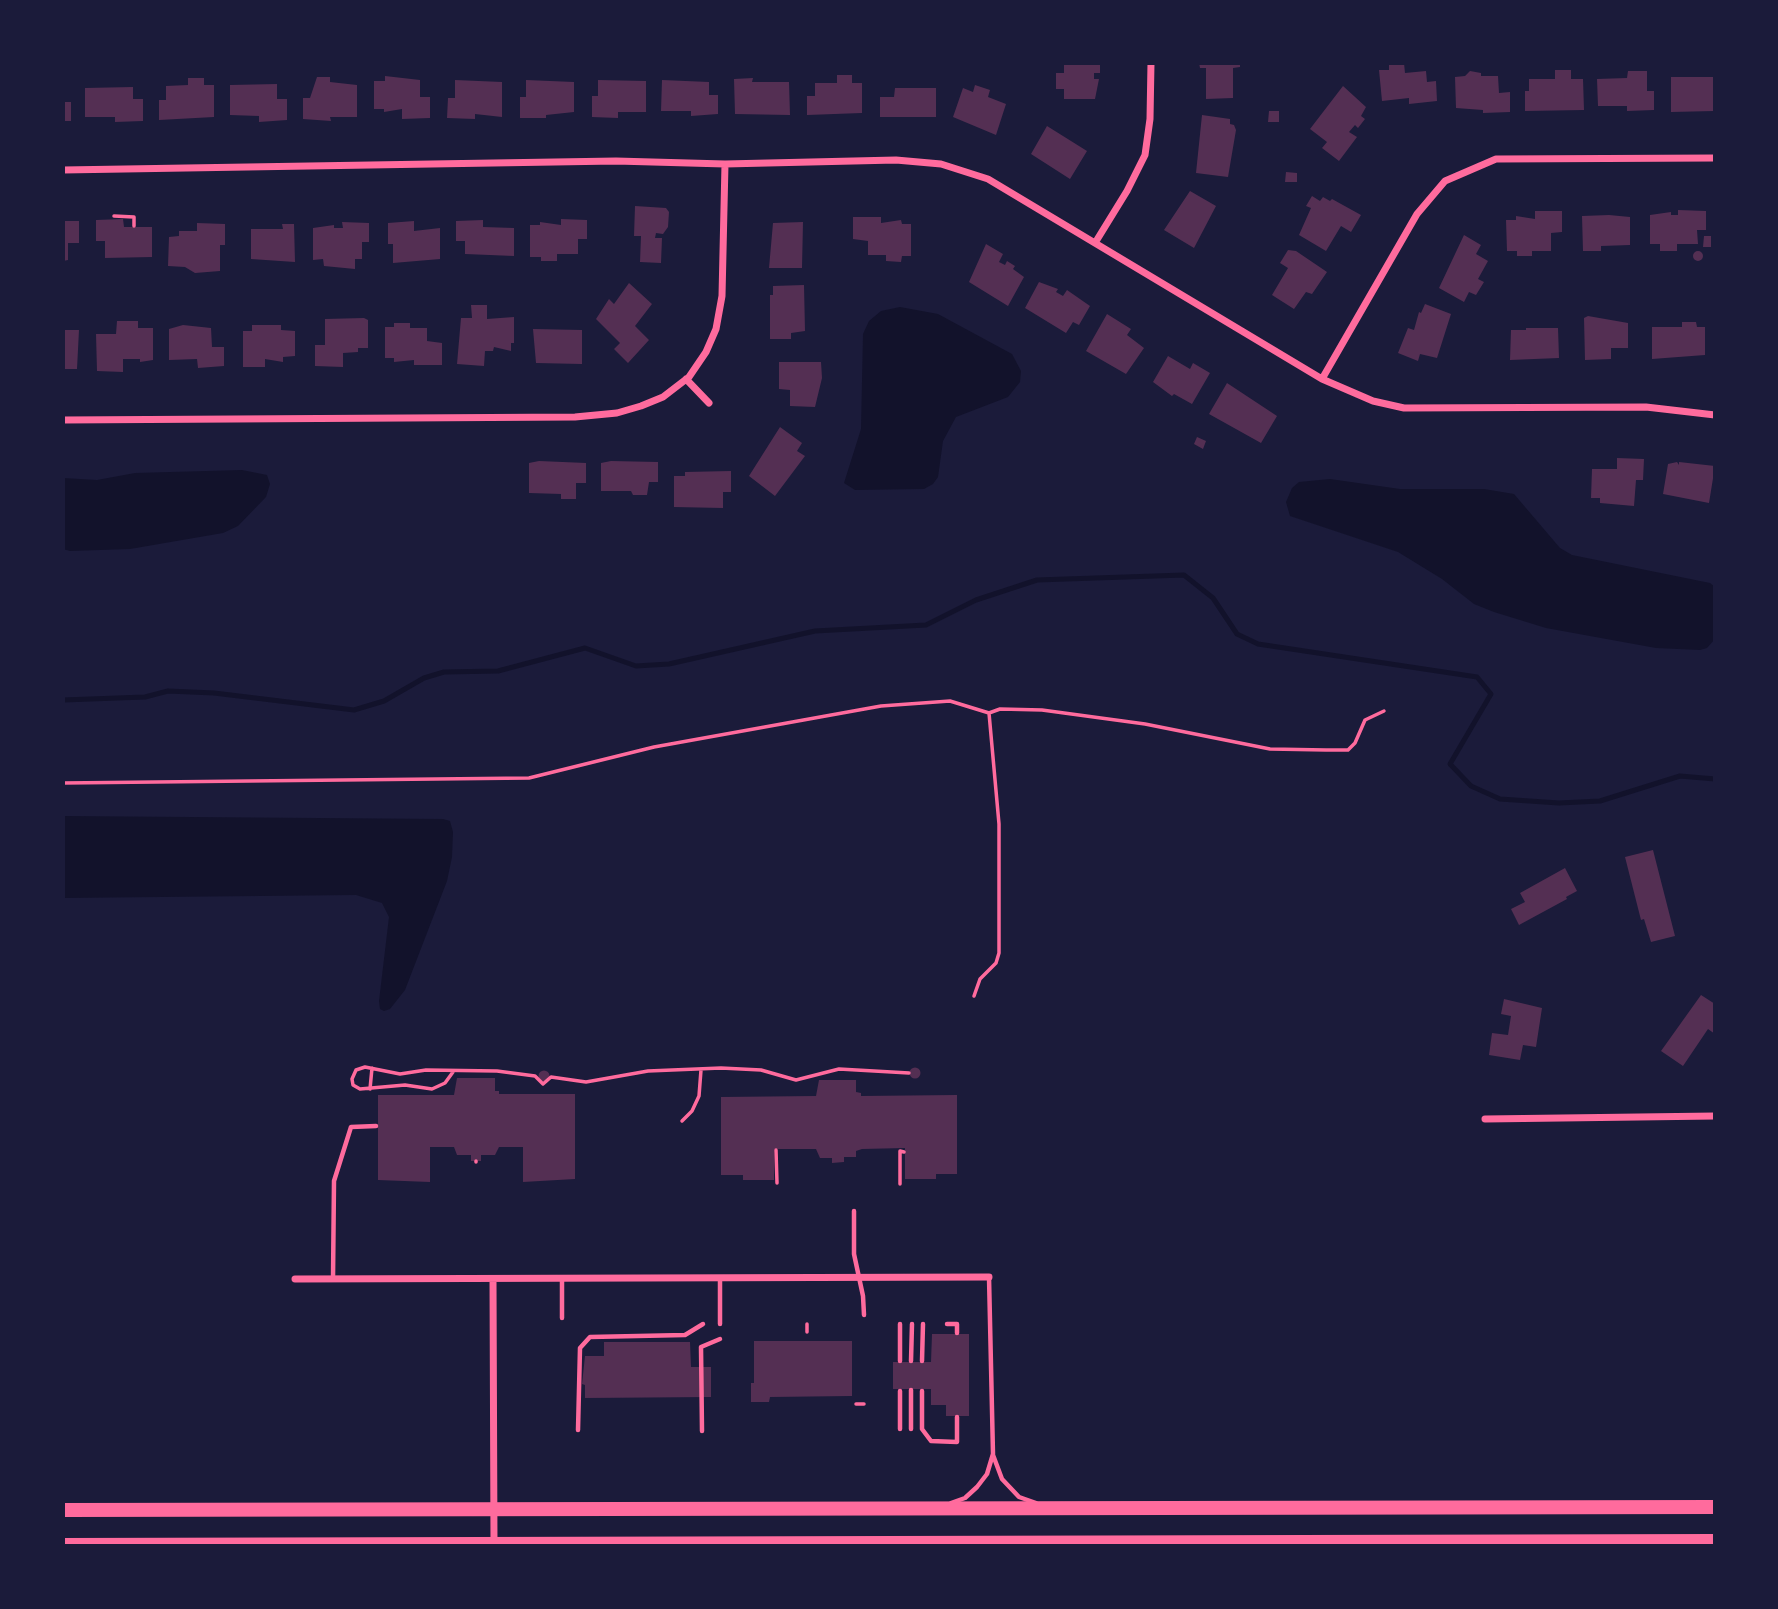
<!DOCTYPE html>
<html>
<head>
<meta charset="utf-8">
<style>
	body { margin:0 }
	#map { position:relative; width:1778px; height:1609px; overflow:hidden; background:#1b1b3a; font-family:"Work Sans",sans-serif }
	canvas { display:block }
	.frame { position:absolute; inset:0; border:65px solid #1b1b3a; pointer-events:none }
</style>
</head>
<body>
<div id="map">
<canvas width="1778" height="1609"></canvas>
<div class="frame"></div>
</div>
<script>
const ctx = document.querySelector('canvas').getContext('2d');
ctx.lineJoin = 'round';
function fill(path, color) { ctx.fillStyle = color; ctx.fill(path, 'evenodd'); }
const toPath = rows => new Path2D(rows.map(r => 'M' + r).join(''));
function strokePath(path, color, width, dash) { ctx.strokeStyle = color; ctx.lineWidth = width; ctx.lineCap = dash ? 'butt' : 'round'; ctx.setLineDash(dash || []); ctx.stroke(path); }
fill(toPath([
	[900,307,938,314,1012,354,1021,371,1020,382,1008,397,956,417,943,441,938,477,933,484,924,489,855,490,844,483,861,429,863,334,869,321,881,311],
	[242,470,267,475,270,484,266,497,238,526,223,533,130,549,70,551,63,549,63,478,97,480,135,473],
	[1330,479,1400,489,1484,489,1514,494,1560,548,1572,555,1710,583,1715,587,1715,639,1707,648,1700,650,1656,648,1546,628,1494,612,1474,604,1442,579,1398,552,1290,516,1286,502,1292,488,1299,482],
	[63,816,443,819,450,821,453,832,452,857,447,881,405,990,390,1009,384,1011,380,1009,379,1001,389,917,382,903,356,895,63,898]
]), '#12122b');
strokePath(toPath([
	[63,700,145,697,168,691,214,693,354,710,384,701,424,678,444,672,498,671,585,648,636,666,669,664,815,631,926,625,976,600,1037,580,1184,575,1213,598,1237,634,1258,644,1477,677,1491,694,1450,764,1471,786,1500,799,1559,803,1600,801,1680,776,1715,779]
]), '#12122b', 5);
fill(toPath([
	[1064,63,1100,63,1100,73,1094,73,1094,79,1099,79,1095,99,1064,99,1064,89,1056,89,1056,73,1064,73],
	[1199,63,1240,63,1240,67,1233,68,1233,98,1206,99,1206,68,1200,68],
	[1404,63,1405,73,1426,71,1427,82,1436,81,1437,101,1409,104,1409,98,1382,101,1379,70,1389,70,1389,64],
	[1555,70,1571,70,1571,79,1583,79,1584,110,1525,111,1525,91,1529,91,1529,79,1555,79],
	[1470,71,1481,73,1481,76,1498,76,1499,93,1510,92,1510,112,1483,113,1483,110,1456,108,1455,77,1465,76],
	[1628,71,1647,71,1647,91,1654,91,1654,110,1627,111,1627,106,1598,106,1597,79,1627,78],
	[837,75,852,75,852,83,862,83,862,113,807,115,807,96,815,96,815,83,837,83],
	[385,76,420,80,420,97,430,97,430,118,402,119,402,109,384,112,384,109,374,109,374,81,385,81],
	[317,77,330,77,330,82,357,85,357,117,330,117,331,121,303,119,303,98,310,98],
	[1671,77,1715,77,1714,111,1671,112],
	[188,78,204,78,204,85,214,85,214,117,159,120,159,100,166,100,166,86,188,85],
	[753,78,752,82,789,82,790,115,735,114,734,79],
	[455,80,502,82,502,117,475,114,475,119,447,118,448,98,455,98],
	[526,80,574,82,574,112,546,115,546,118,520,118,520,97,526,97],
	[598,80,646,81,646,112,618,112,618,118,592,117,592,96,598,96],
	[662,80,709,82,709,95,718,95,718,114,691,116,691,111,661,111],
	[277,84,277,99,287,99,287,120,259,122,259,116,230,115,230,85],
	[975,85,990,90,988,97,1006,104,996,135,953,117,963,88,973,92],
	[1343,86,1366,107,1361,116,1365,119,1358,128,1355,125,1349,132,1357,137,1339,161,1322,148,1327,142,1310,129],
	[133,87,133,99,143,99,143,121,115,122,115,117,85,117,85,88],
	[895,88,936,88,936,117,880,117,880,97,894,97],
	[63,102,71,102,71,121,63,121],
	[1269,111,1279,111,1279,122,1268,122],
	[1202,115,1230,119,1230,124,1234,125,1236,130,1228,177,1196,173],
	[1047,126,1087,151,1070,179,1031,154],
	[1286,172,1297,173,1297,182,1285,182],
	[1190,191,1216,206,1194,248,1164,230],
	[1312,196,1320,201,1323,197,1330,201,1332,199,1361,215,1351,232,1341,226,1326,251,1299,235,1311,208,1306,206],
	[635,206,666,208,669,212,668,227,663,234,656,233,655,238,662,238,661,263,640,262,641,236,634,236],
	[1678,210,1706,211,1706,230,1697,230,1698,244,1677,244,1677,251,1660,251,1660,244,1650,244,1650,215,1671,212,1671,215,1678,215],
	[1535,211,1562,211,1562,232,1551,233,1551,251,1532,251,1532,256,1517,256,1517,251,1507,251,1506,220,1516,220,1516,216,1535,219],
	[1609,215,1630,217,1630,245,1601,246,1601,251,1583,251,1582,216],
	[853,217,881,217,881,223,901,220,902,224,911,224,911,256,902,256,901,262,886,261,886,255,868,255,868,241,853,239],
	[123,219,124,227,152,227,152,257,105,258,105,241,96,241,96,220],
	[561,219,587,220,587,239,578,239,578,254,557,254,557,261,541,261,541,257,530,257,530,225,540,225,540,222,561,225],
	[483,220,483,227,514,228,514,256,465,254,465,241,456,241,456,221],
	[63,221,79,221,79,243,68,243,68,260,63,261],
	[414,221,414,231,440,228,440,259,393,263,393,244,388,244,388,223],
	[342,222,369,223,369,242,362,242,362,259,355,259,355,269,324,266,323,259,313,260,313,228,334,225,334,228,343,228],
	[803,222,802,268,769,268,773,223],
	[197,223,225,224,225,245,220,245,220,271,195,273,185,267,168,266,169,237,179,236,179,231,197,231],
	[282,224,294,224,295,262,251,259,251,229,283,229],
	[1464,235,1481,245,1476,254,1488,261,1478,279,1484,282,1476,295,1469,292,1464,302,1439,288],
	[1704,236,1711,236,1711,247,1703,247],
	[986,244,1003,254,999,262,1005,265,1007,261,1015,266,1013,269,1024,277,1008,306,969,282],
	[1288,250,1296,251,1327,272,1312,294,1306,292,1294,309,1272,295,1288,268,1280,263],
	'1693 256a5 5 0 1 1 10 0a5 5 0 1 1-10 0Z',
	[1039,282,1058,289,1056,292,1063,296,1067,290,1090,306,1079,325,1073,322,1066,333,1025,308],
	[629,283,652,304,635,326,649,340,628,363,614,349,620,343,596,319,609,299,614,304],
	[804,285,805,331,791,333,791,339,770,339,770,295,773,295,773,286],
	[1425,304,1451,314,1437,358,1420,354,1418,361,1398,353,1408,328,1414,330,1419,312,1421,313],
	[471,305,487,305,487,319,514,317,514,343,511,343,511,351,494,347,493,351,485,351,484,366,457,364,461,318,472,318],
	[1107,314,1131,329,1127,335,1144,348,1126,374,1086,351],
	[1588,316,1628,323,1628,348,1611,348,1611,359,1585,360,1584,318],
	[364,318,368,320,368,348,358,348,358,352,343,353,343,367,315,366,315,345,325,345,325,319],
	[117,321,138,321,138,328,153,328,153,360,140,362,140,359,123,359,123,372,97,371,96,334,116,334],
	[1682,322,1696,322,1697,327,1705,327,1705,355,1652,359,1652,327,1682,327],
	[394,323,410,323,410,328,427,328,427,341,442,343,442,365,414,365,414,360,394,362,394,358,385,358,385,327,394,327],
	[183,325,211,328,212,347,224,347,224,366,198,368,197,359,169,360,169,329],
	[252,325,281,325,281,330,295,331,295,356,283,357,283,362,265,359,265,367,243,367,243,331,252,331],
	[1526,328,1558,328,1559,358,1510,360,1511,330,1526,330],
	[533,329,582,330,582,364,536,363],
	[63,330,79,330,77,369,63,369],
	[1168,356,1190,369,1193,363,1210,373,1192,404,1174,394,1172,396,1153,382],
	[779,362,821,362,822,378,815,407,790,406,790,390,779,389],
	[1227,383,1277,416,1261,443,1209,414],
	[780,427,802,443,797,451,805,456,775,496,749,476],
	[1197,437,1206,441,1203,449,1194,444],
	[1617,458,1644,459,1643,480,1636,480,1634,506,1600,503,1600,498,1591,498,1592,469,1617,469],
	[539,461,586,463,586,483,576,483,576,499,561,499,561,494,529,493,529,463],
	[611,461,658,462,658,482,649,482,647,495,633,495,631,491,601,491,601,463],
	[1677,462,1679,465,1679,462,1715,466,1709,503,1663,494,1668,464],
	[731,471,731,492,723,492,723,508,674,507,674,476,685,476,685,472],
	[1653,850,1675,936,1651,942,1644,919,1641,920,1625,857],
	[1565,868,1577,891,1566,897,1567,899,1519,925,1511,909,1525,902,1520,893],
	[1701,995,1715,1004,1715,1034,1708,1029,1683,1066,1661,1051],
	[1504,999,1542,1008,1536,1047,1523,1045,1520,1060,1489,1055,1492,1033,1508,1035,1511,1016,1501,1014],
	'909.5 1073a5.5 5.5 0 1 1 11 0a5.5 5.5 0 1 1-11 0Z',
	'538.5 1076a5.5 5.5 0 1 1 11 0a5.5 5.5 0 1 1-11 0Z',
	[457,1078,495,1078,495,1091,499,1091,499,1094,575,1094,575,1179,523,1182,523,1147,499,1147,495,1155,481,1155,481,1161,471,1161,471,1155,457,1155,454,1147,430,1147,430,1182,378,1180,378,1095,454,1095],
	[819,1080,856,1080,856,1092,861,1093,861,1096,957,1095,957,1174,936,1174,936,1179,905,1179,905,1148,862,1149,856,1151,856,1157,844,1157,844,1162,832,1163,832,1158,820,1158,816,1149,774,1149,774,1180,743,1180,743,1175,721,1175,721,1097,816,1096],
	[932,1334,969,1334,969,1416,946,1416,946,1405,931,1405,931,1389,893,1389,893,1362,931,1362],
	[754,1341,852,1341,852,1396,770,1397,769,1402,751,1402,751,1383,754,1383],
	[604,1342,690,1342,691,1367,711,1367,711,1397,585,1398,585,1385,582,1384,585,1356,604,1356]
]), '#542f53');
strokePath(toPath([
	[114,216,134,217,134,226],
	[63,783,529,778,654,747,881,706,950,701,989,713],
	[974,996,980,979,996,963,999,953,999,824,989,713,1000,709,1042,710,1145,724,1270,749,1326,750,1348,750,1355,743,1365,720,1384,711],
	[453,1072,445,1083,432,1089,405,1085,360,1089,353,1085,352,1079,356,1070,365,1067,400,1074,426,1070,497,1071,535,1076,543,1084,551,1077,586,1082,648,1071,721,1068,761,1070,796,1080,839,1069,909,1073],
	[370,1089,372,1068],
	[682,1121,692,1111,699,1096,701,1070],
	[776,1150,777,1183],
	[476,1162,476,1161],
	[900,1184,900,1151,904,1152],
	[807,1332,807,1324],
	[856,1404,864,1404]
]), '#ff6b9d', 3.5);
strokePath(toPath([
	[854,1211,854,1254,863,1296,864,1315],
	[333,1279,334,1181,351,1127,376,1126],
	[562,1318,562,1279],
	[720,1324,720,1278],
	[947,1324,957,1324,957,1333],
	[900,1361,900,1324],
	[911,1361,912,1324],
	[922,1361,923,1324],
	[900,1391,900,1429],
	[922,1391,922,1429,931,1441,957,1442,957,1417],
	[911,1429,911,1390],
	[578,1430,580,1348,590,1337,685,1335,703,1324],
	[702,1431,701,1347,720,1339],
	[993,1455,1002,1479,1019,1497,1036,1503],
	[951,1503,965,1498,977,1487,987,1474,993,1454,989,1277]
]), '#ff6b9d', 4.5);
strokePath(toPath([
	[63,170,616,161,725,164,896,160,941,164,988,179,1322,379,1373,401,1404,408,1646,407,1715,415],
	[1095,243,1127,191,1145,155,1150,119,1151,63],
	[686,379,709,403],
	[1322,379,1417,214,1445,181,1496,159,1715,158],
	[63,420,575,417,617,413,641,406,663,397,689,377,706,352,716,329,722,296,725,164],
	[1485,1119,1715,1116],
	[295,1279,989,1277],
	[493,1279,494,1544]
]), '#ff6b9d', 7);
strokePath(toPath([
	[63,1510,1715,1507],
	[63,1545,1715,1541]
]), '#ff6b9d', 14);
</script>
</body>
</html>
